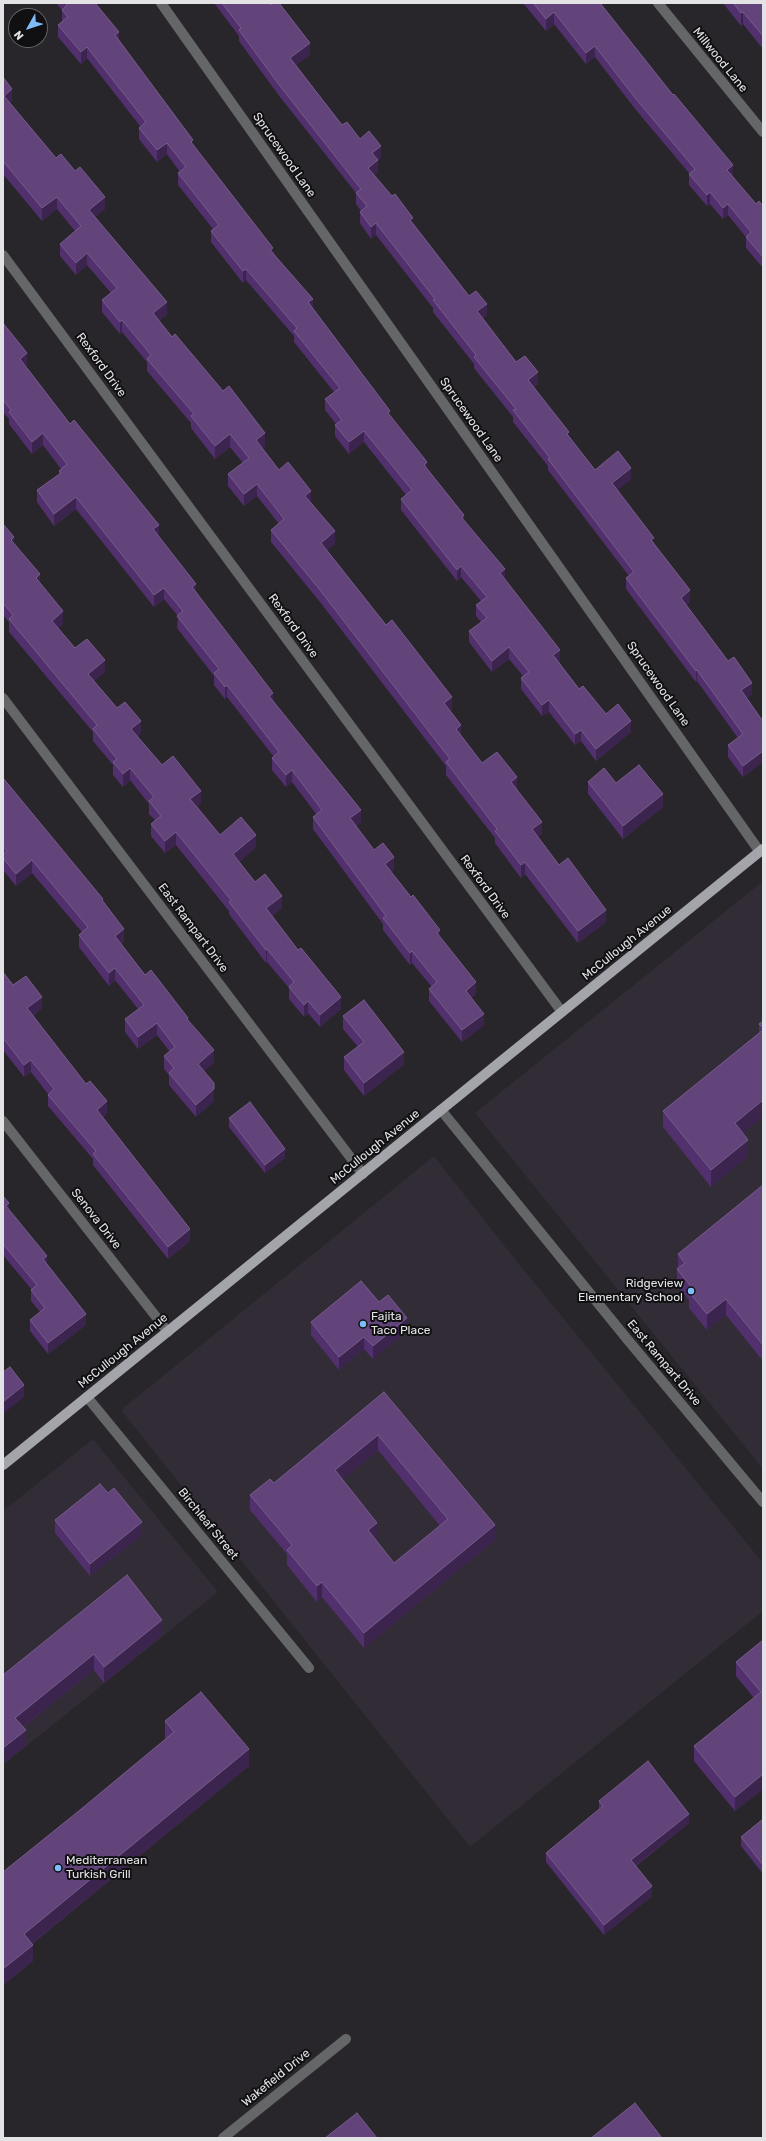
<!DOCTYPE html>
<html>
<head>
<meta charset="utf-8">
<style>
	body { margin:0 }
	#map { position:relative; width:766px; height:2141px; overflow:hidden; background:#28262a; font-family:Rubik,sans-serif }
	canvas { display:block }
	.frame { position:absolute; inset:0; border:4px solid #e3e2e5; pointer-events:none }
	.north { position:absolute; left:8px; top:8px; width:40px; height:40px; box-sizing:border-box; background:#100f11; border:1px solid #646366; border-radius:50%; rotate:231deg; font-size:11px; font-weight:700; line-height:16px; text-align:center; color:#e3e2e5 }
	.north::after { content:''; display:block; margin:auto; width:14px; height:18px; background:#7ebdf9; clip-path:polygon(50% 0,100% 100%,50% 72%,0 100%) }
</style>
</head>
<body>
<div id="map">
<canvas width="766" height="2141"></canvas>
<div class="frame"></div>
<div class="north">N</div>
</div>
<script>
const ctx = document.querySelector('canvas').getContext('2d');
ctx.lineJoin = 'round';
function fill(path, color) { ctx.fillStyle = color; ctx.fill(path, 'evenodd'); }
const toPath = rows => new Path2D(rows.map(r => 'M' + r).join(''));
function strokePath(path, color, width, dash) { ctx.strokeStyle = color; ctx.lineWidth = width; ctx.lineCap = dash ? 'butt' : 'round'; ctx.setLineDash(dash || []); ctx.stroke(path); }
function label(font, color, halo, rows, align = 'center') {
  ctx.font = font + ' Rubik,sans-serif'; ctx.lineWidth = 4; ctx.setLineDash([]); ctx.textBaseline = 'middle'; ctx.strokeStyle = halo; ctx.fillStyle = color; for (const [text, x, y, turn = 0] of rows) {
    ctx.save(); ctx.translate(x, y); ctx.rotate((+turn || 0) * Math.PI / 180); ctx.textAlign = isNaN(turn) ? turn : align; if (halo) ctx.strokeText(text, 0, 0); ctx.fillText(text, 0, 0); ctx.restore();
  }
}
fill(toPath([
	[763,881,763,1469,475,1113],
	[434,1156,511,1254,763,1563,763,1611,470,1847,121,1410],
	[93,1439,218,1592,3,1765,3,1511]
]), '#312c36');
strokePath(toPath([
	[161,3,760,852],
	[658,3,763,132],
	[3,255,562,1012],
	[3,698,363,1174],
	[441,1110,627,1339,763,1502],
	[3,1121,168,1332],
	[87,1397,309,1668],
	[223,2138,346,2039]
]), '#656668', 10);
strokePath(toPath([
	[3,1465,763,849]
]), '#a4a5aa', 10);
fill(toPath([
	[56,3,95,3,119,40,193,145,273,252,390,416,464,521,560,661,558,662,579,689,606,714,631,732,596,761,581,741,575,745,549,712,542,716,521,689,521,678,523,676,509,659,492,672,469,642,469,631,481,622,476,616,476,605,481,601,461,577,457,581,401,510,401,499,406,495,364,442,349,454,335,436,335,425,336,424,325,410,325,399,334,392,294,342,294,336,246,280,243,283,211,242,211,231,213,229,178,185,178,173,180,172,167,154,157,162,139,139,139,128,140,126,87,58,81,64,58,37,58,25,62,22,62,10],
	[214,3,269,3,310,55,296,65,342,125,360,139,381,158,378,160,378,172,374,175,413,223,469,296,487,315,483,318,516,362,538,384,534,387,569,437,595,470,631,479,617,490,654,543,690,602,686,605,752,694,747,698,762,720,763,719,763,762,743,777,728,757,728,745,738,738,697,681,696,682,626,589,626,578,629,576,548,470,548,466,513,422,513,417,474,368,474,364,433,312,433,308,376,235,371,239,360,223,360,212,361,211,356,204,356,193,280,97,239,41,239,36],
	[523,3,600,3,733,177,756,204,763,206,763,268,746,248,746,237,728,215,723,219,710,204,707,206,689,185,689,173,636,110,595,57,586,64,554,24,546,31],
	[723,3,763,3,763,49,743,24,741,26],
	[3,77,12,101,10,103,56,158,105,209,95,217,167,314,159,321,265,446,262,448,279,470,311,503,335,544,327,550,452,709,450,711,461,735,482,763,517,789,542,834,538,837,559,865,606,922,578,943,525,874,521,878,495,843,495,838,446,775,446,766,320,602,271,542,271,530,279,524,257,496,244,506,228,486,228,474,243,463,230,447,215,459,191,428,191,423,147,371,147,362,122,332,120,334,102,312,102,300,111,293,87,265,76,275,60,256,60,244,75,231,57,209,42,221,3,174],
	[3,323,27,364,25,366,70,424,159,537,196,592,273,701,361,822,356,826,374,850,394,869,391,872,440,937,476,994,471,998,484,1025,462,1042,429,1001,429,989,432,987,412,963,410,965,383,930,383,924,313,829,313,817,317,815,292,782,286,787,272,770,272,758,274,757,227,697,225,699,214,685,214,676,177,628,178,616,164,599,154,607,76,509,54,526,37,502,37,490,59,474,59,471,61,469,43,445,32,454,9,424,9,419,3,412],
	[3,524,14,545,40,583,63,624,58,628,75,648,105,672,94,681,117,708,141,733,137,737,162,765,201,803,197,806,220,835,256,847,239,862,255,882,282,908,272,916,341,1009,320,1027,308,1013,304,1017,289,999,289,988,267,962,266,963,229,914,229,911,176,845,165,853,151,836,151,824,155,820,149,814,149,804,130,780,123,787,113,775,113,765,93,741,93,732,9,632,9,622,3,615],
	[3,778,103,902,124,941,121,944,145,975,188,1021,214,1063,204,1071,214,1101,196,1117,169,1085,169,1075,164,1069,164,1056,170,1052,157,1035,138,1049,125,1032,125,1019,138,1009,115,980,109,986,79,947,79,935,82,932,32,873,16,886,3,870],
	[588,782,616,783,663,807,623,839,588,794],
	[3,972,13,985,42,1008,33,1016,107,1113,103,1117,190,1241,168,1259,93,1165,93,1159,48,1106,48,1094,31,1072,24,1077,3,1050],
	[343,1016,404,1064,364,1096,344,1070,344,1057,358,1047,343,1029],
	[763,1021,763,1116,743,1133,748,1156,711,1187,663,1127,663,1111,759,1033,759,1024],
	[229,1118,285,1158,265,1173,229,1127],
	[763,1185,763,1361,726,1315,707,1330,689,1308,689,1300,677,1285,677,1269,678,1268,678,1254],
	[3,1196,9,1210,47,1265,86,1325,48,1354,30,1331,30,1320,40,1312,31,1301,31,1290,32,1290,3,1255],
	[379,1302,407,1331,373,1359,364,1349,339,1370,311,1335,311,1322],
	[384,1392,495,1540,364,1648,322,1597,317,1602,287,1565,287,1554,250,1510,250,1495,274,1483],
	[378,1450,440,1526,394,1563,375,1540,377,1538,342,1480],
	[55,1520,142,1535,90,1576,55,1533],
	[162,1635,104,1683,94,1670,23,1727,26,1746,3,1675],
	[763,1640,763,1789,735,1811,694,1761,694,1746,754,1698,736,1676,736,1662],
	[165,1721,249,1766,32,1944,33,1961,3,1985,80,1810,166,1739,165,1738],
	[599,1801,689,1823,636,1866,652,1896,604,1935,546,1862,546,1853,599,1810],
	[763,1819,763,1874,741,1846,741,1837]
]), '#52306d');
fill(toPath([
	[554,12,554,24,546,31,546,19],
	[743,12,743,24,741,26,741,13],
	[119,32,119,43,115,35],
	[310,43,310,55,290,69,290,58],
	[595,46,595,57,586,64,586,53],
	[87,47,87,58,81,64,81,52],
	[12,89,12,101,4,108,4,96],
	[167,143,167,154,157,162,157,150],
	[381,146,381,158,372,165,372,153],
	[378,160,378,172,368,179,368,168],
	[733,165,733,177,727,170],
	[710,192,710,204,707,206,707,195],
	[57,197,57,209,42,221,42,208],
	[105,197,105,209,89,222,89,210],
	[728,204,728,215,723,219,723,208],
	[376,223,376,235,371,239,371,227],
	[87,253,87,265,76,275,76,263],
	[246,269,246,280,243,283,243,271],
	[313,299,313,310,308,302],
	[167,302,167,314,153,326,153,313],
	[487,304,487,315,477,323,477,311],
	[122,320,122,332,120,334,120,322],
	[27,353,27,364,20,371,20,359],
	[538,372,538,384,528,391,528,380],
	[364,431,364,442,349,454,349,442],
	[43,433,43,445,32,454,32,442],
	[265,433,265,446,256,453,256,440],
	[230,434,230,447,215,459,215,446],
	[427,462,427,473,424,465],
	[631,468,631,479,612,495,612,483],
	[257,484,257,496,244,506,244,494],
	[311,491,311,503,305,496],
	[76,497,76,509,54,526,54,514],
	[464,515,464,527,462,518],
	[159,525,159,537,153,529],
	[335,531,335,544,321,555,321,543],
	[14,537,14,550,11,540],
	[461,566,461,577,457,581,457,570],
	[505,569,505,581,500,573],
	[40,574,40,587,36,578],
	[196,584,196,596,192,587],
	[164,588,164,599,154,607,154,595],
	[690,590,690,602,681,609,681,598],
	[63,611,63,624,52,634,52,621],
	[509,647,509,659,492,672,492,661],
	[560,650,560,661,553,666,553,655],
	[105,660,105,672,88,686,88,674],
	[697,670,697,681,696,682,696,671],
	[752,683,752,694,741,702,741,690],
	[227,685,227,697,225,699,225,687],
	[273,693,273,705,269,696],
	[452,697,452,709,444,715,444,703],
	[549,700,549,712,542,716,542,705],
	[141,721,141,733,131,742,131,729],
	[631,721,631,732,596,761,596,749],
	[461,725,461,737,456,729],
	[581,730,581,741,575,745,575,734],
	[763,751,763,762,743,777,743,766],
	[130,768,130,780,123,787,123,774],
	[292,770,292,782,286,787,286,775],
	[517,777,517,790,511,782],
	[201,791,201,803,190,811,190,799],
	[663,794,663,807,623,839,623,826],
	[361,810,361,822,350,830,350,818],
	[542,822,542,834,532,842,532,829],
	[176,832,176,845,165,853,165,841],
	[256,835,256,847,233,867,233,854],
	[394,857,394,869,385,876,385,864],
	[32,860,32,873,16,886,16,874],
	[525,862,525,874,521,878,521,865],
	[282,896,282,908,266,920,266,908],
	[606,910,606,922,578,943,578,931],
	[124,929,124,941,115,948,115,936],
	[440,930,440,942,437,933],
	[267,949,267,962,266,963,266,950],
	[412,951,412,963,410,965,410,953],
	[115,968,115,980,109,986,109,973],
	[476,982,476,994,466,1003,466,991],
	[42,997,42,1008,27,1020,27,1008],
	[341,997,341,1009,320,1027,320,1015],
	[308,1001,308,1013,304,1017,304,1005],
	[484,1014,484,1025,462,1042,462,1030],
	[157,1023,157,1035,138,1049,138,1037],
	[214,1050,214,1063,198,1076,198,1064],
	[404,1052,404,1064,364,1096,364,1083],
	[31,1060,31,1072,24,1077,24,1065],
	[214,1089,214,1101,196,1117,196,1105],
	[763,1100,763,1116,735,1140,735,1123],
	[107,1101,107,1113,97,1121,97,1110],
	[748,1140,748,1156,711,1187,711,1170],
	[285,1149,285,1158,265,1173,265,1165],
	[9,1203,9,1214,6,1206],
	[190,1229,190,1241,168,1259,168,1247],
	[47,1256,47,1267,43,1259],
	[726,1299,726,1315,707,1330,707,1314],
	[86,1314,86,1325,48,1354,48,1343],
	[407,1318,407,1331,373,1359,373,1346],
	[364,1337,364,1349,339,1370,339,1357],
	[24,1385,24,1397,3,1414,3,1402],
	[378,1435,378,1450,335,1486,335,1470],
	[142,1522,142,1535,90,1576,90,1564],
	[377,1523,377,1538,368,1546,368,1530],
	[495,1525,495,1540,364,1648,364,1633],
	[322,1582,322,1597,317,1602,317,1586],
	[162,1620,162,1635,104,1683,104,1667],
	[94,1654,94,1670,15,1733,15,1718],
	[26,1730,26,1746,3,1764,3,1748],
	[249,1749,249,1766,24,1950,24,1934],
	[763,1774,763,1789,735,1811,735,1797],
	[689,1814,689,1823,631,1869,631,1860],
	[652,1886,652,1896,604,1935,604,1925],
	[33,1945,33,1961,3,1985,3,1969]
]), '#3b244d');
const building = toPath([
	[65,3,95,3,119,32,115,35,193,140,191,142,273,248,270,250,313,299,308,302,390,411,388,413,427,462,424,465,464,515,462,518,505,569,500,573,560,650,553,655,579,689,583,686,606,714,618,704,631,721,596,749,581,730,575,734,549,700,542,705,521,678,529,672,509,647,492,661,469,631,487,618,476,605,487,597,461,566,457,570,401,499,412,490,364,431,349,442,335,425,342,420,325,399,340,388,294,331,297,328,246,269,243,271,211,231,219,225,178,173,186,167,167,143,157,150,139,128,146,122,87,47,81,52,58,25,68,17,62,10,67,5,65,3],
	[222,3,269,3,271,5,273,3,279,3,310,43,290,58,342,125,347,122,360,139,369,131,381,146,372,153,378,160,368,168,392,196,395,194,413,218,410,220,469,296,476,291,487,304,477,311,516,362,525,356,538,372,528,380,569,432,567,434,595,470,618,451,631,468,612,483,654,538,651,540,690,590,681,598,728,661,734,657,752,683,741,690,762,720,763,719,763,751,743,766,728,745,743,734,697,670,696,671,626,578,634,572,548,459,550,458,513,410,516,409,474,357,476,355,433,300,435,299,376,223,371,227,360,212,367,206,356,193,361,189,280,86,239,30,241,28,222,3],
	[533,3,600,3,673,95,674,94,733,165,727,170,756,204,759,201,763,206,763,257,746,237,751,232,728,204,723,208,710,192,707,195,689,174,695,169,636,99,595,46,586,53,554,12,546,19,533,3],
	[733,3,763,3,763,36,743,12,741,13,733,3],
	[3,77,12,89,4,96,56,158,61,154,75,171,80,167,105,197,89,210,167,302,153,313,172,337,175,334,223,391,229,386,265,433,256,440,279,470,288,462,311,491,305,496,335,531,321,543,386,625,392,620,452,697,444,703,461,725,456,729,482,763,497,752,517,777,511,782,542,822,532,829,559,865,568,858,606,910,578,931,525,862,521,865,495,831,497,829,446,762,450,759,320,590,271,530,284,519,257,484,244,494,228,474,249,458,230,434,215,446,191,416,194,414,147,359,151,355,122,320,120,322,102,300,117,288,87,253,76,263,60,244,81,226,57,197,42,208,3,161,3,77],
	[3,323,27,353,20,359,70,424,74,420,159,525,153,529,196,584,192,587,273,693,269,696,361,810,350,818,374,850,383,843,394,857,385,864,411,897,413,895,440,930,437,933,476,982,466,991,484,1014,462,1030,429,989,437,982,412,951,410,953,383,918,386,916,313,817,322,810,292,770,286,775,272,758,279,752,227,685,225,687,214,673,219,669,177,616,183,611,164,588,154,595,76,497,54,514,37,490,61,473,59,471,67,464,43,433,32,442,9,412,11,410,3,400,3,323],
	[3,524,14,537,11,540,40,574,36,578,63,611,52,621,75,648,87,639,105,660,88,674,117,708,125,702,141,721,131,729,162,765,173,756,201,791,190,799,220,835,241,817,256,835,233,854,255,882,265,874,282,896,266,908,298,950,301,948,341,997,320,1015,308,1001,304,1005,289,987,294,982,267,949,266,950,229,902,231,900,176,832,165,841,151,824,161,816,149,801,154,797,130,768,123,774,113,762,117,759,93,729,97,725,9,619,13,615,3,603,3,524],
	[639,765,663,794,623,826,588,782,604,768,616,783,639,765],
	[3,778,103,899,102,900,124,929,115,936,145,975,151,970,188,1018,187,1019,214,1050,198,1064,214,1083,214,1089,196,1105,169,1073,174,1068,164,1056,175,1047,157,1023,138,1037,125,1019,144,1005,115,968,109,973,79,935,88,927,32,860,16,874,3,858,3,855,7,851,3,846,3,778],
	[3,972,13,985,26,976,42,997,27,1008,86,1084,90,1081,107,1101,97,1110,190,1229,168,1247,93,1154,96,1151,48,1095,54,1089,31,1060,24,1065,3,1038,3,972],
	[364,1000,404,1052,364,1083,344,1057,364,1042,343,1016,364,1000],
	[763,1021,763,1028,759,1024,763,1021],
	[763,1030,763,1100,735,1123,748,1140,711,1170,663,1111,763,1030],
	[250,1102,285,1149,265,1165,229,1118,250,1102],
	[763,1185,763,1345,726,1299,707,1314,689,1292,693,1289,677,1269,685,1263,678,1254,763,1185],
	[3,1196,9,1203,6,1206,47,1256,43,1259,86,1314,48,1343,30,1320,45,1308,31,1290,37,1285,3,1244,3,1196],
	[361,1281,379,1302,388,1295,407,1318,373,1346,364,1337,339,1357,311,1322,361,1281],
	[10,1367,24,1385,3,1402,3,1372,10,1367],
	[384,1392,495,1525,364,1633,322,1582,317,1586,287,1550,292,1545,250,1495,270,1479,274,1483,384,1392],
	[378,1435,448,1519,394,1563,368,1530,377,1523,335,1470,378,1435],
	[100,1484,108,1493,114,1488,142,1522,90,1564,55,1520,100,1484],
	[127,1575,162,1620,104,1667,94,1654,15,1718,26,1730,3,1748,3,1675,127,1575],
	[763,1640,763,1774,735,1797,694,1746,761,1692,736,1662,763,1640],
	[201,1692,249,1749,24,1934,33,1945,3,1969,3,1872,80,1810,174,1732,165,1721,201,1692],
	[648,1761,689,1814,631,1860,652,1886,604,1925,546,1853,603,1806,599,1801,648,1761],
	[763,1819,763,1865,741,1837,763,1819],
	[635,2103,662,2138,591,2138,635,2103],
	[357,2113,377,2138,325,2138,357,2113]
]);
fill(building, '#62437a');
strokePath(building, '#765c8b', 1);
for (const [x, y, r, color] of [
	[691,1291,4,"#7ebdf9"],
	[363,1324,4,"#7ebdf9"],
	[58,1868,4,"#7ebdf9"]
]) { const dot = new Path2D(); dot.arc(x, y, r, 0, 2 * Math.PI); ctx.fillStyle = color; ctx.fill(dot); strokePath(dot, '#100f11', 1.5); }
label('12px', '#e3e2e5', '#100f11', [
	["Millwood Lane",720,60,51],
	["Sprucewood Lane",284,155,55],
	["Rexford Drive",101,365,54],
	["Sprucewood Lane",471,420,55],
	["Rexford Drive",293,626,54],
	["Sprucewood Lane",658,684,55],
	["Rexford Drive",485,887,54],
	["East Rampart Drive",193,928,53],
	["McCullough Avenue",627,943,-39],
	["McCullough Avenue",375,1147,-39],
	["Senova Drive",96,1219,52],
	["McCullough Avenue",123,1351,-39],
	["East Rampart Drive",664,1363,50],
	["Birchleaf Street",208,1524,51],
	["Wakefield Drive",276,2078,-39]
]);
label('12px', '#e3e2e5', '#100f11', [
	["Ridgeview",683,1284,"right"],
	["Elementary School",683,1298,"right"],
	["Fajita",371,1317],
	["Taco Place",371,1331],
	["Mediterranean",66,1861],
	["Turkish Grill",66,1875]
], 'left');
</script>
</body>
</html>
